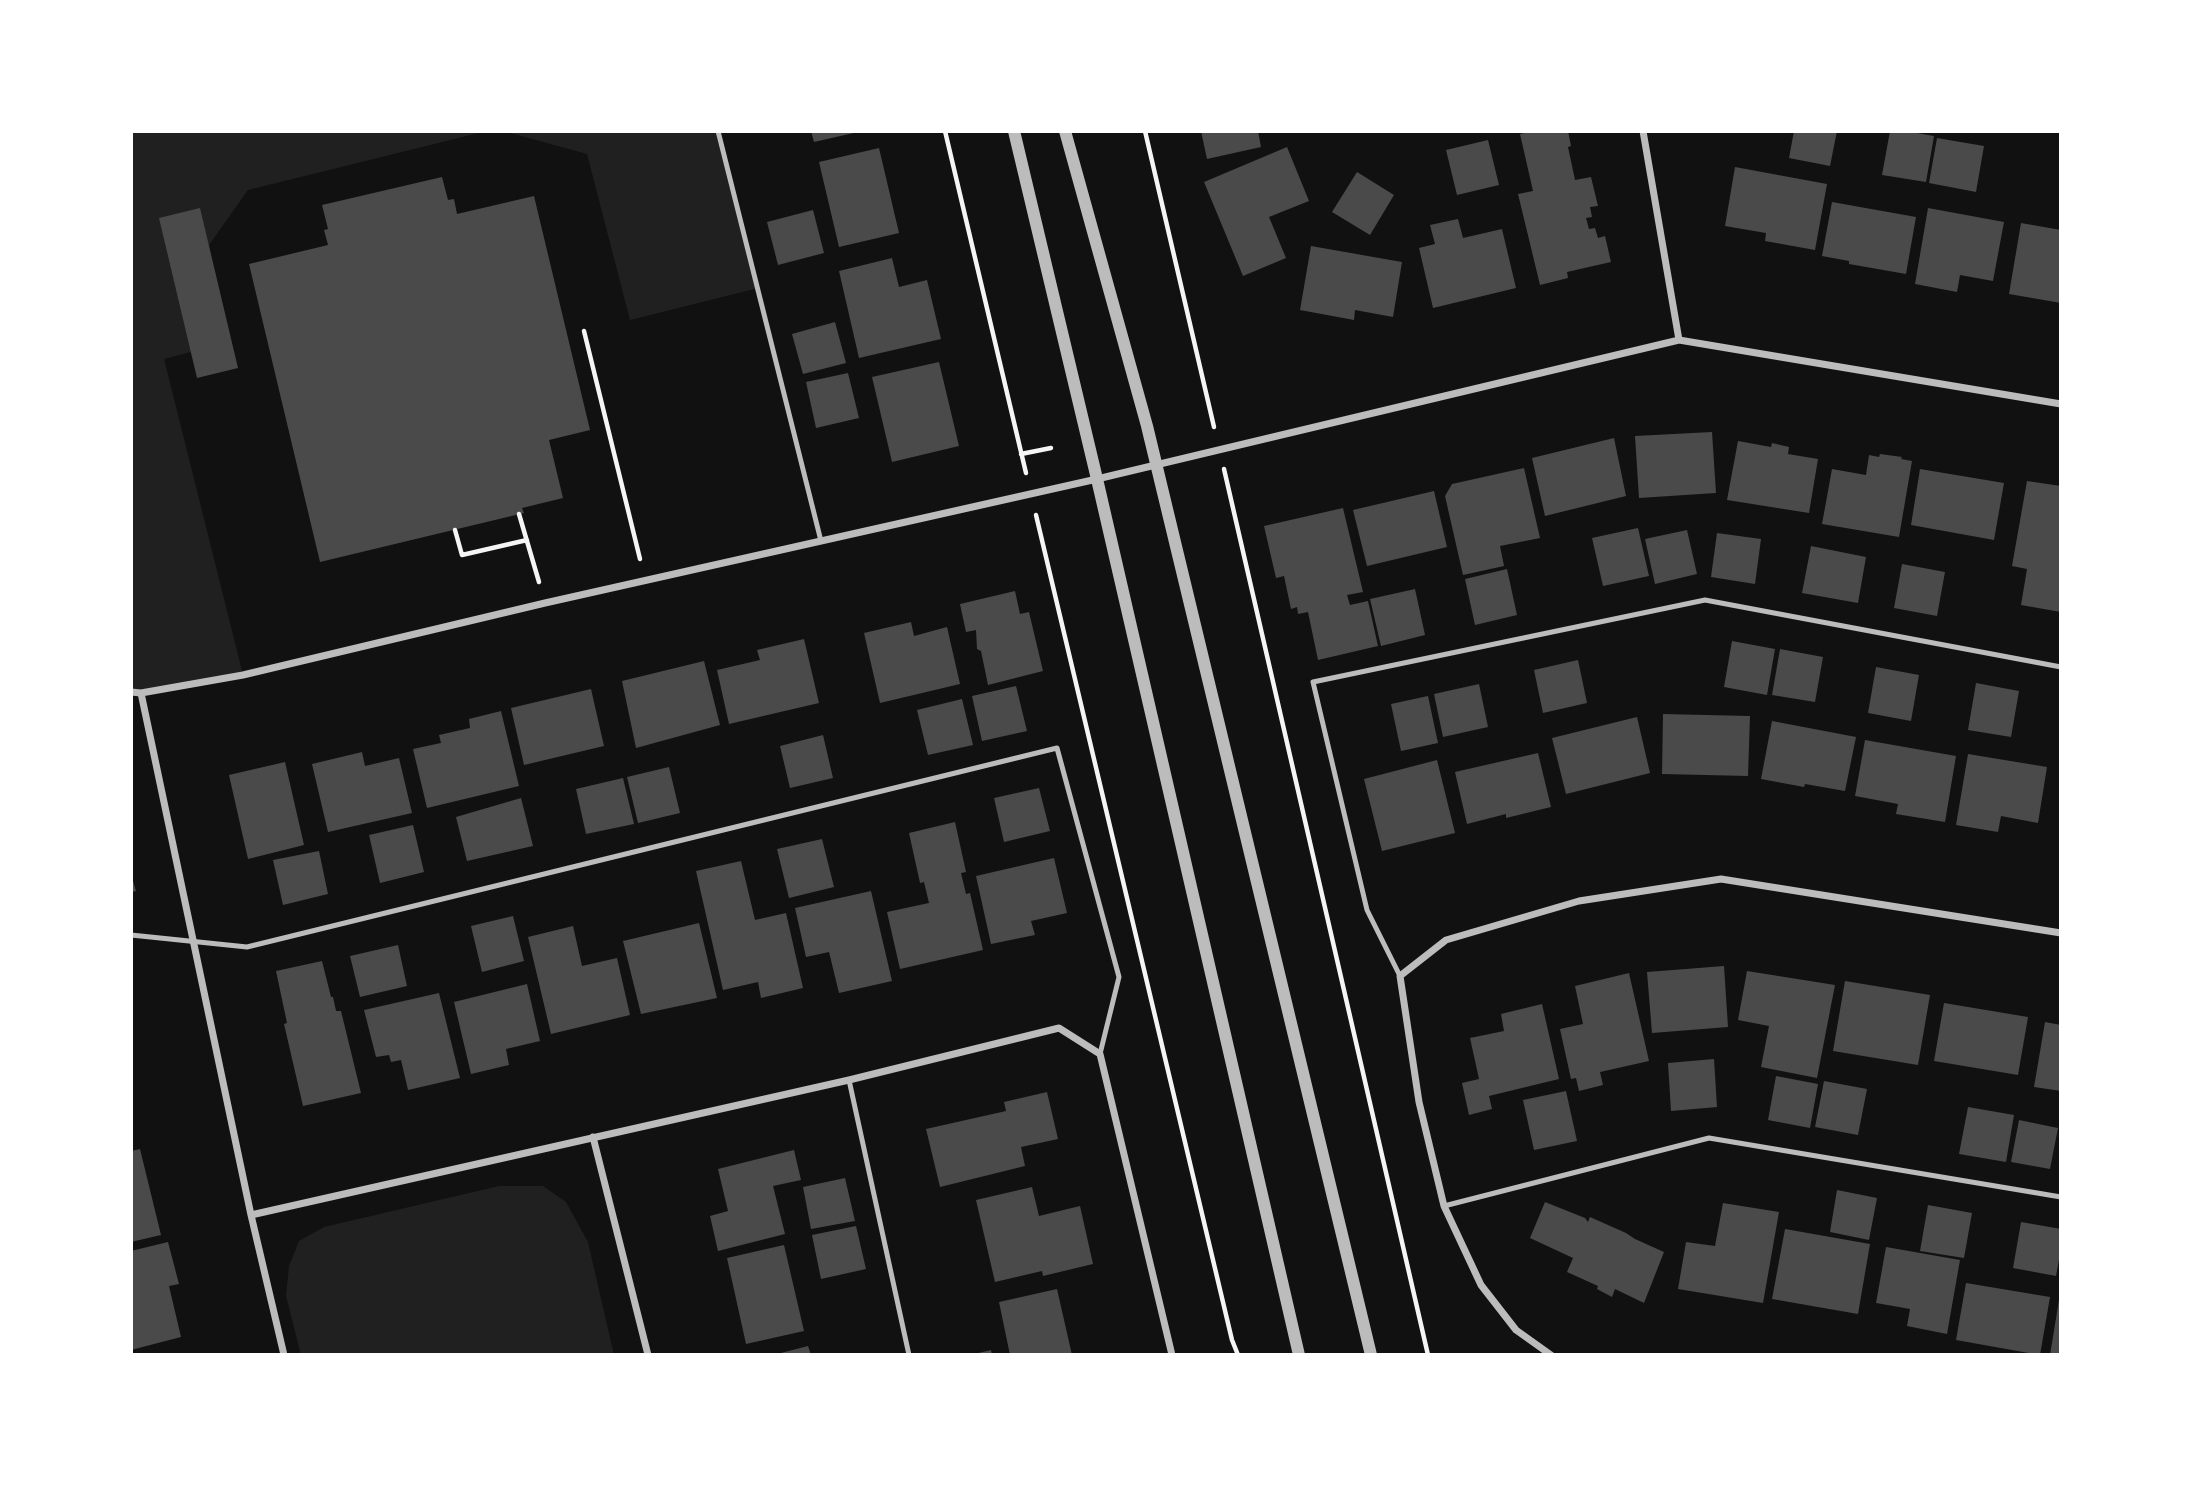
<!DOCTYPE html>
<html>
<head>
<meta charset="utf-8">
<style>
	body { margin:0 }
	#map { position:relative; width:2192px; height:1486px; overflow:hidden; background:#111; font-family:Montserrat,sans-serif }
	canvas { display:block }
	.frame { position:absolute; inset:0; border:133px solid #fff; pointer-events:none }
</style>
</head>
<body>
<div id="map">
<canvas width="2192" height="1486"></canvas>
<div class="frame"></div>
</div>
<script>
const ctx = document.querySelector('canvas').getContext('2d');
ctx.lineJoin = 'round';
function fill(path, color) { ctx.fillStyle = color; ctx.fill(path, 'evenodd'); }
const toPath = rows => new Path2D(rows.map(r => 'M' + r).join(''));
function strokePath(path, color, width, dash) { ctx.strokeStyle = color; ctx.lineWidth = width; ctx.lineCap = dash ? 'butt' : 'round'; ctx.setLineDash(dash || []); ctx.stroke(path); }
fill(toPath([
	[131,131,487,131,248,190,209,245,225,343,164,359,243,675,131,692],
	[503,131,718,131,758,288,630,320,587,154],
	[499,1186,543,1186,566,1202,588,1242,614,1355,301,1355,286,1296,289,1266,299,1241,324,1227]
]), '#202020');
fill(toPath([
	[811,131,858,131,858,132,814,142],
	[1201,131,1258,131,1261,147,1207,159],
	[1533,131,1568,131,1571,146,1568,147,1575,180,1591,177,1598,206,1590,207,1592,217,1586,218,1589,229,1595,228,1598,238,1605,236,1611,262,1567,272,1568,278,1540,285,1518,194,1533,191,1520,134],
	[1794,131,1837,131,1830,166,1789,158],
	[1890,131,1905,131,1934,136,1926,182,1882,175],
	[1937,138,1984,146,1976,192,1929,183],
	[1488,140,1499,185,1457,195,1446,150],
	[1287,147,1309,201,1269,217,1286,258,1243,276,1204,182],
	[879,148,899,233,839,247,819,162],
	[1735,167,1827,184,1815,250,1765,241,1766,233,1725,226],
	[1357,172,1394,195,1370,235,1332,212],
	[442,177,448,200,454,199,457,214,534,196,590,430,549,440,563,498,522,508,524,513,320,562,249,264,328,245,324,230,328,229,322,205],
	[1832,202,1916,217,1906,274,1849,264,1849,261,1822,256],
	[200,208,238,368,197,378,159,218],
	[1928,208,2004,222,1993,281,1960,275,1957,292,1915,284],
	[813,210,824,253,778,265,767,222],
	[1458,219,1463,238,1502,229,1516,288,1433,308,1419,248,1435,244,1430,225],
	[2021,223,2061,230,2061,303,2009,294],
	[1311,246,1402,262,1393,317,1355,310,1354,320,1300,310],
	[892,258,899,287,927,280,941,339,859,358,839,271],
	[835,322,846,363,803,374,792,334],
	[939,362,959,446,892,462,872,377],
	[848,373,859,418,816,428,806,382],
	[1712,432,1716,493,1639,498,1635,436],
	[1614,438,1626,496,1545,516,1532,458],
	[1738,441,1771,447,1772,443,1789,447,1788,454,1818,459,1809,513,1727,500],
	[1880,454,1902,457,1901,459,1912,461,1899,537,1822,524,1832,469,1866,475,1869,455,1879,457],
	[1524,468,1540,538,1500,546,1504,566,1463,575,1445,496,1452,484],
	[1920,469,2004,483,1994,540,1911,525],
	[2027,481,2061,486,2061,612,2021,605,2027,569,2012,566],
	[1434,491,1447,547,1367,566,1353,510],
	[1343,508,1363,592,1347,595,1350,605,1368,601,1378,646,1318,660,1308,612,1298,614,1297,607,1291,609,1284,576,1276,578,1264,526],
	[1638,528,1649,576,1603,586,1592,538],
	[1687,530,1697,574,1655,584,1645,539],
	[1717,533,1761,539,1755,584,1711,577],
	[1811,546,1866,557,1858,603,1802,593],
	[1902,564,1945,572,1937,616,1894,608],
	[1507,569,1517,615,1475,625,1465,579],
	[1415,589,1425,635,1381,646,1370,599],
	[1015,591,1020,614,1029,612,1043,671,988,685,981,651,977,649,976,630,966,632,960,604],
	[911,622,914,636,947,627,960,684,880,703,864,633],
	[804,639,819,703,729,724,717,670,760,660,757,650],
	[1732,641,1775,649,1767,695,1724,687],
	[1780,649,1823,657,1815,702,1772,695],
	[1578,660,1587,703,1543,713,1534,670],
	[704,661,720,725,636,748,622,681],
	[1876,667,1919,675,1911,721,1868,713],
	[1976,683,2019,691,2011,737,1968,730],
	[1479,684,1488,727,1443,737,1434,694],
	[1016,686,1027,731,982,741,972,696],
	[591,689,604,746,524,765,511,708],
	[1428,696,1438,743,1401,751,1391,704],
	[962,699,973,745,928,755,917,710],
	[501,711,519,786,427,808,413,749,441,743,439,735,470,728,469,719],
	[1663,714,1750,716,1748,776,1662,774],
	[1637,717,1650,773,1566,794,1552,738],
	[1772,721,1856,737,1845,791,1805,784,1804,787,1761,779],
	[823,735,833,778,790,788,780,746],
	[1865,740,1956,756,1945,822,1896,814,1898,804,1855,796],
	[362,752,365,766,399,758,412,813,328,832,312,764],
	[1538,753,1551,807,1506,818,1506,814,1467,824,1455,772],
	[1968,754,2047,767,2038,823,2001,816,1998,832,1956,825],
	[1437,760,1455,833,1382,851,1364,779],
	[285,762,304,845,248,859,229,775],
	[669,767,680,813,638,823,627,777],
	[623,778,634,824,586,834,576,789],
	[1039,788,1050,831,1004,842,994,798],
	[521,798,533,846,467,861,456,817],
	[955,822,966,872,961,873,966,894,970,893,983,950,900,969,887,912,929,903,924,882,920,883,909,833],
	[413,825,424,872,380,883,369,835],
	[822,839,834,887,789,898,777,849],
	[319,851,328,894,283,905,273,860],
	[1054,858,1067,913,1031,921,1035,935,991,944,976,876],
	[741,861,755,920,786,913,803,988,761,998,758,982,723,990,696,871],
	[131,874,136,891,131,892],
	[871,891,892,981,839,993,829,952,806,957,795,908],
	[513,916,524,961,482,972,471,926],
	[699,923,717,998,641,1014,623,941],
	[573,926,582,966,617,958,630,1015,551,1034,528,937],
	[398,945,407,986,360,997,350,956],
	[322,961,331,997,333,997,336,1011,341,1011,361,1093,303,1106,284,1024,287,1023,276,971],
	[1724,966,1728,1027,1652,1033,1647,972],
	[1747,971,1835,985,1817,1078,1761,1067,1769,1026,1738,1020],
	[1629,973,1649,1061,1600,1072,1603,1085,1579,1091,1576,1078,1571,1079,1560,1029,1583,1024,1575,986],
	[1845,981,1930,995,1918,1065,1833,1051],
	[527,984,540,1041,506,1049,509,1065,471,1074,454,1002],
	[439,993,460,1078,408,1090,401,1060,391,1062,389,1055,376,1057,364,1010],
	[1944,1003,2028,1017,2018,1075,1934,1061],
	[1542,1004,1559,1079,1489,1096,1492,1109,1469,1115,1462,1083,1479,1079,1470,1038,1504,1031,1501,1014],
	[2045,1022,2061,1025,2061,1091,2034,1087],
	[1714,1059,1717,1107,1671,1111,1668,1063],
	[1776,1076,1818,1084,1810,1128,1768,1120],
	[1824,1081,1867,1089,1858,1135,1815,1127],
	[1566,1091,1577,1141,1534,1150,1523,1100],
	[1047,1092,1058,1139,1021,1147,1025,1166,940,1187,926,1129,1006,1111,1004,1102],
	[1968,1107,2014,1115,2006,1162,1959,1154],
	[2019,1120,2058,1128,2050,1169,2011,1162],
	[140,1149,161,1235,131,1242,131,1151],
	[794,1150,801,1180,773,1186,785,1234,718,1251,710,1216,728,1211,718,1169],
	[845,1178,855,1221,811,1229,803,1187],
	[1032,1187,1039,1216,1080,1206,1093,1264,1043,1276,1042,1271,995,1282,976,1200],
	[1837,1190,1877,1198,1869,1240,1830,1232],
	[1545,1202,1585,1218,1588,1222,1590,1217,1626,1233,1635,1239,1664,1252,1644,1303,1615,1289,1612,1297,1597,1289,1598,1286,1567,1272,1573,1258,1530,1238],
	[1723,1203,1779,1212,1763,1303,1678,1289,1686,1242,1715,1246],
	[1928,1205,1972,1213,1964,1258,1920,1251],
	[2021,1222,2061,1229,2061,1249,2056,1276,2013,1268],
	[856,1226,866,1269,821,1279,812,1235],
	[1785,1229,1870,1244,1858,1314,1772,1299],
	[168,1242,179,1284,169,1286,181,1337,131,1350,131,1251],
	[784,1245,804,1331,746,1344,727,1258],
	[1886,1247,1960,1260,1947,1334,1907,1326,1910,1309,1876,1303],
	[1966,1283,2050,1297,2040,1355,1956,1340],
	[1057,1289,1072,1355,1010,1355,999,1302],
	[2059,1300,2061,1355,2050,1355],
	[808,1346,811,1355,777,1355,777,1354],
	[991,1350,992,1355,974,1355,974,1354]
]), '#4a4a4a');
strokePath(toPath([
	[945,131,1026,473],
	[1145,131,1214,427],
	[584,331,640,559],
	[1021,454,1051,448],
	[1224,469,1428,1355],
	[519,514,539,582],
	[1036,515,1232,1340,1238,1355],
	[455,530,462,555,527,540]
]), '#f5f5f5', 4.5);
strokePath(toPath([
	[718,131,821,541],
	[131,935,247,947,1057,748,1119,977,1100,1054],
	[1400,976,1367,910,1313,682,1705,600,2061,667],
	[849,1080,909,1355],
	[1444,1206,1709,1138,2061,1197]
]), '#bcbcbc', 5);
strokePath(toPath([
	[1643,131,1679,340],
	[131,692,141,693,243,675,545,603,1097,479,1679,340,2061,404],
	[141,693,251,1215,284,1355],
	[593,1137,648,1355],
	[251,1215,849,1080,1059,1028,1100,1054,1172,1355],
	[1551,1355,1516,1330,1481,1285,1444,1206,1419,1102,1400,976,1446,940,1579,901,1721,879,2061,933]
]), '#bcbcbc', 7);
strokePath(toPath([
	[1014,131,1097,479,1299,1355],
	[1065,131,1147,426,1371,1355]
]), '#bcbcbc', 12);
</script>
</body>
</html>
